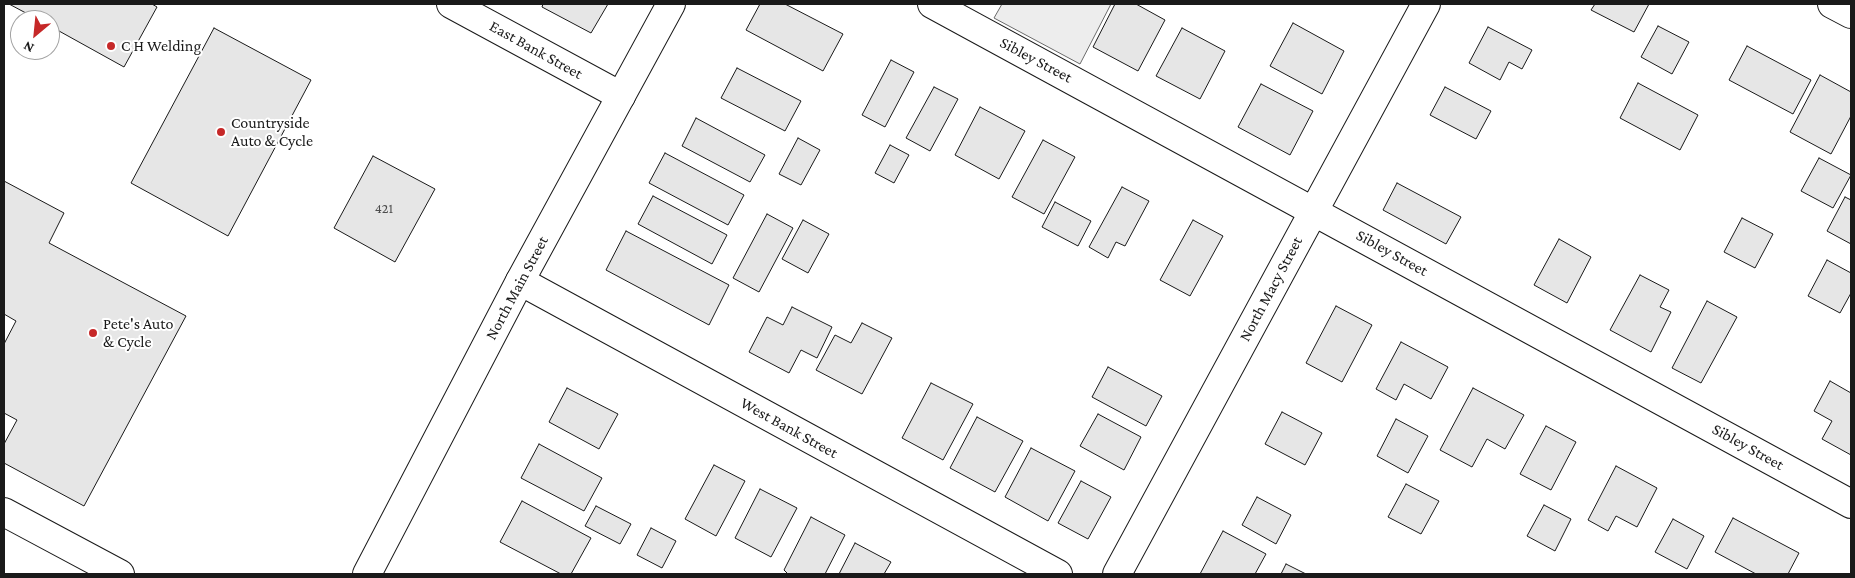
<!DOCTYPE html>
<html>
<head>
<meta charset="utf-8">
<style>
	body { margin:0 }
	#map { position:relative; width:1855px; height:578px; overflow:hidden; background:#fff; font-family:"Crimson Pro",serif }
	canvas { display:block }
	.frame { position:absolute; inset:0; border:5px solid #1a1a1a; pointer-events:none }
	.north { position:absolute; left:10px; top:10px; width:50px; height:50px; box-sizing:border-box; background:#fff; border:1px solid #a3a3a3; border-radius:50%; rotate:208deg; font-size:14px; font-weight:700; line-height:20px; text-align:center; color:#1a1a1a }
	.north::after { content:''; display:block; margin:auto; width:18px; height:22px; background:#c62828; clip-path:polygon(50% 0,100% 100%,50% 72%,0 100%) }
</style>
</head>
<body>
<div id="map">
<canvas width="1855" height="578"></canvas>
<div class="frame"></div>
<div class="north">N</div>
</div>
<script>
const ctx = document.querySelector('canvas').getContext('2d');
ctx.lineJoin = 'round';
function fill(path, color) { ctx.fillStyle = color; ctx.fill(path, 'evenodd'); }
const toPath = rows => new Path2D(rows.map(r => 'M' + r).join(''));
function strokePath(path, color, width, dash) { ctx.strokeStyle = color; ctx.lineWidth = width; ctx.lineCap = dash ? 'butt' : 'round'; ctx.setLineDash(dash || []); ctx.stroke(path); }
function label(font, color, halo, rows, align = 'center') {
  ctx.font = font + ' "Crimson Pro",serif'; ctx.lineWidth = 4; ctx.setLineDash([]); ctx.textBaseline = 'middle'; ctx.strokeStyle = halo; ctx.fillStyle = color; for (const [text, x, y, turn = 0] of rows) {
    ctx.save(); ctx.translate(x, y); ctx.rotate((+turn || 0) * Math.PI / 180); ctx.textAlign = isNaN(turn) ? turn : align; if (halo) ctx.strokeText(text, 0, 0); ctx.fillText(text, 0, 0); ctx.restore();
  }
}
const built = toPath([
	[1002,4,1111,4,1080,64,994,18,1002,4]
]);
fill(built, '#ededed');
strokePath(built, '#6a6a6a', 1);
const building = toPath([
	[9,4,152,4,157,7,124,67,50,26,50,20,39,20,9,4],
	[543,4,608,4,591,33,542,7,543,4],
	[760,4,785,4,843,34,823,71,746,30,760,4],
	[1115,4,1136,4,1165,20,1138,71,1093,47,1115,4],
	[1595,4,1649,4,1634,32,1591,10,1595,4],
	[1293,23,1344,51,1322,94,1270,66,1293,23],
	[1658,26,1689,42,1672,74,1641,57,1658,26],
	[1488,27,1532,50,1522,69,1509,62,1500,80,1469,63,1488,27],
	[214,28,311,80,228,236,131,183,214,28],
	[1182,28,1225,51,1200,99,1156,76,1182,28],
	[1747,46,1811,80,1793,114,1729,80,1747,46],
	[891,60,914,72,885,127,862,115,891,60],
	[737,68,801,101,785,131,721,98,737,68],
	[1820,75,1851,92,1851,116,1831,154,1790,132,1820,75],
	[1638,83,1698,115,1680,150,1620,118,1638,83],
	[1261,84,1313,111,1290,155,1238,127,1261,84],
	[934,87,958,99,930,151,906,138,934,87],
	[1445,87,1491,111,1476,139,1430,115,1445,87],
	[980,107,1025,131,999,179,955,155,980,107],
	[696,118,765,155,750,182,682,146,696,118],
	[798,138,820,150,801,185,779,174,798,138],
	[1043,140,1075,157,1044,214,1012,197,1043,140],
	[890,145,909,155,894,183,875,173,890,145],
	[665,153,744,195,728,225,649,183,665,153],
	[373,156,435,189,395,262,334,228,373,156],
	[1819,158,1851,175,1833,208,1801,191,1819,158],
	[4,181,64,213,49,243,186,316,84,506,4,463,4,444,17,420,4,413,4,344,16,321,4,314,4,181],
	[1397,183,1461,217,1446,244,1383,210,1397,183],
	[1122,187,1149,201,1125,246,1116,242,1108,258,1089,247,1122,187],
	[653,196,727,235,712,264,638,224,653,196],
	[1845,197,1851,200,1851,244,1827,231,1845,197],
	[1055,202,1091,221,1078,246,1042,227,1055,202],
	[767,214,793,228,759,292,733,278,767,214],
	[1742,218,1773,234,1755,268,1724,252,1742,218],
	[803,220,829,234,808,273,782,259,803,220],
	[1193,220,1223,236,1190,296,1160,280,1193,220],
	[626,231,729,285,709,325,606,270,626,231],
	[1559,239,1591,257,1567,303,1534,285,1559,239],
	[1827,260,1851,273,1851,293,1840,313,1808,296,1827,260],
	[1640,275,1669,290,1660,307,1671,312,1651,352,1610,330,1640,275],
	[1707,301,1737,317,1701,383,1672,368,1707,301],
	[1336,306,1372,325,1342,382,1306,363,1336,306],
	[792,307,832,327,817,358,801,350,789,373,749,352,767,317,783,325,792,307],
	[862,323,892,338,862,394,816,370,835,335,851,343,862,323],
	[1401,342,1448,367,1431,399,1404,384,1396,400,1376,389,1401,342],
	[1108,367,1162,396,1146,426,1092,397,1108,367],
	[1830,381,1851,393,1851,455,1822,439,1832,421,1814,411,1830,381],
	[931,383,973,404,943,460,902,438,931,383],
	[567,388,618,414,599,449,549,422,567,388],
	[1473,388,1524,415,1505,449,1487,439,1472,467,1440,450,1473,388],
	[1282,412,1322,433,1305,465,1265,444,1282,412],
	[1098,414,1141,437,1124,470,1080,446,1098,414],
	[977,417,1023,441,995,492,950,468,977,417],
	[1396,419,1428,436,1408,473,1377,456,1396,419],
	[1546,426,1576,442,1551,490,1520,474,1546,426],
	[539,444,602,478,584,511,521,478,539,444],
	[1031,448,1075,471,1048,521,1005,497,1031,448],
	[714,465,745,481,716,536,685,519,714,465],
	[1616,466,1657,488,1637,527,1616,516,1608,531,1588,520,1616,466],
	[1081,481,1111,497,1088,539,1058,523,1081,481],
	[1406,484,1439,501,1421,534,1388,517,1406,484],
	[760,489,797,508,771,557,735,538,760,489],
	[1257,497,1291,515,1276,544,1242,525,1257,497],
	[522,501,591,538,571,574,561,574,500,542,522,501],
	[1544,505,1571,519,1555,551,1527,536,1544,505],
	[596,506,631,524,620,544,585,526,596,506],
	[811,517,845,535,825,574,788,574,784,570,811,517],
	[1733,518,1799,553,1788,574,1756,574,1715,552,1733,518],
	[1673,519,1704,536,1687,569,1655,552,1673,519],
	[651,528,676,541,662,568,637,555,651,528],
	[1223,531,1266,554,1255,574,1200,574,1223,531],
	[855,543,891,562,884,574,839,574,855,543],
	[1286,564,1306,574,1281,574,1286,564]
]);
fill(building, '#e6e6e6');
strokePath(building, '#1a1a1a', 1);
const minor = toPath([
	[451,4,621,96],
	[932,4,1851,504],
	[1832,4,1851,14],
	[520,281,1058,574],
	[1117,574,1426,4]
]);
const major = toPath([
	[4,512,120,574],
	[367,574,520,281,671,4]
]);
strokePath(minor, '#1a1a1a', 30);
strokePath(major, '#1a1a1a', 30);
strokePath(minor, '#fff', 28);
strokePath(major, '#fff', 28);
for (const [x, y, r, color] of [
	[111,46,5,"#c62828"],
	[221,132,5,"#c62828"],
	[93,333,5,"#c62828"]
]) { const dot = new Path2D(); dot.arc(x, y, r, 0, 2 * Math.PI); ctx.fillStyle = color; ctx.fill(dot); strokePath(dot, '#fff', 2); }
label('14px', '#4d4d4d', null, [
	["421",384,209]
]);
label('16px', '#1a1a1a', '#fff', [
	["C H Welding",121,46],
	["Countryside",231,123],
	["Auto & Cycle",231,141],
	["Pete's Auto",103,324],
	["& Cycle",103,342]
], 'left');
label('16px', '#1a1a1a', '#fff', [
	["East Bank Street",536,50,29],
	["Sibley Street",1036,60,28],
	["Sibley Street",1392,253,29],
	["North Main Street",517,288,-62],
	["North Macy Street",1271,289,-62],
	["West Bank Street",789,428,29],
	["Sibley Street",1748,447,29]
]);
</script>
</body>
</html>
